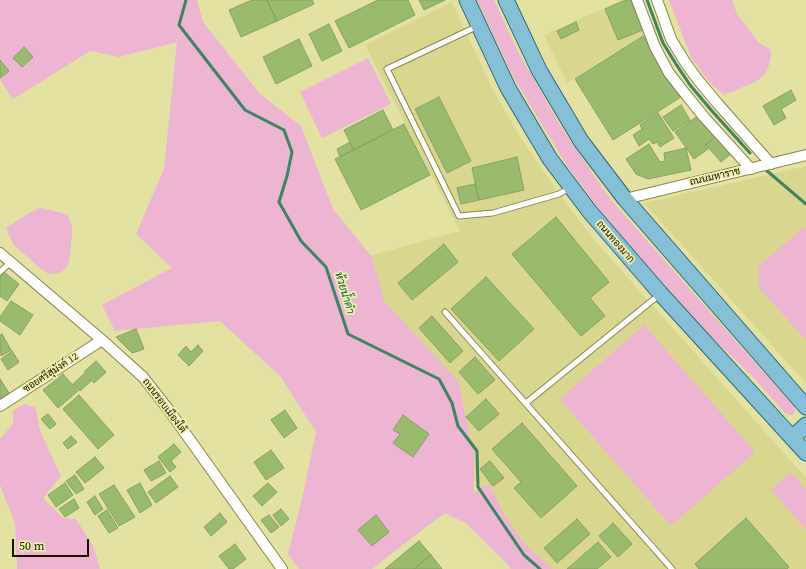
<!DOCTYPE html>
<html>
<head>
<meta charset="utf-8">
<style>
	body { margin:0 }
	#map { position:relative; width:806px; height:569px; overflow:hidden; background:#e3e2a2; font-family:"Source Serif 4",serif }
	canvas { display:block }
	.scale { position:absolute; left:12px; top:539px; width:77px; height:18px; box-sizing:border-box; border:2px solid #151400; border-top:0; padding-left:5px; font-size:12px; line-height:14px; white-space:nowrap; color:#151400; -webkit-text-stroke:3px #f1f0af; paint-order:stroke }
</style>
</head>
<body>
<div id="map">
<canvas width="806" height="569"></canvas>
<div class="scale">50 m</div>
</div>
<script>
const ctx = document.querySelector('canvas').getContext('2d');
ctx.lineJoin = 'round';
function fill(path, color) { ctx.fillStyle = color; ctx.fill(path, 'evenodd'); }
const toPath = rows => new Path2D(rows.map(r => 'M' + r).join(''));
function strokePath(path, color, width, dash) { ctx.strokeStyle = color; ctx.lineWidth = width; ctx.lineCap = dash ? 'butt' : 'round'; ctx.setLineDash(dash || []); ctx.stroke(path); }
function label(font, color, halo, rows, align = 'center') {
  ctx.font = font + ' "Source Serif 4",Sarabun,serif'; ctx.lineWidth = 3.5; ctx.setLineDash([]); ctx.textBaseline = 'middle'; ctx.strokeStyle = halo; ctx.fillStyle = color; for (const [text, x, y, turn = 0] of rows) {
    ctx.save(); ctx.translate(x, y); ctx.rotate((+turn || 0) * Math.PI / 180); ctx.textAlign = isNaN(turn) ? turn : align; if (halo) ctx.strokeText(text, 0, 0); ctx.fillText(text, 0, 0); ctx.restore();
  }
}
fill(toPath([
	[622,0,633,0,646,33,567,83,544,35],
	[452,2,491,86,520,137,565,202,596,242,806,478,806,569,540,569,523,553,479,488,468,468,329,267,460,231,365,45],
	[806,166,806,383,644,203]
]), '#d9d78f');
fill(toPath([
	[0,0,197,0,203,22,260,94,301,126,333,209,372,257,384,301,458,381,474,455,474,492,489,484,505,516,526,546,553,569,511,569,506,563,467,524,445,513,422,530,372,569,299,569,288,554,302,499,316,432,280,376,220,321,115,331,102,305,172,268,136,234,164,169,177,42,119,57,90,51,13,99,0,80],
	[477,0,494,0,518,52,566,135,611,200,710,312,793,405,796,410,793,415,789,415,784,412,755,379,696,322,602,213,567,166,512,75],
	[669,0,732,0,737,14,759,43,770,49,771,55,769,65,765,74,757,81,724,95,709,82,691,57],
	[368,58,391,104,322,138,300,92],
	[40,208,59,212,68,216,72,225,72,235,70,255,68,265,62,272,51,274,42,270,13,244,6,228,31,212],
	[803,228,806,229,806,340,759,288,759,266],
	[644,325,755,452,671,526,560,399],
	[25,404,36,408,40,431,61,476,43,498,63,518,76,519,94,548,100,569,17,569,15,523,0,485,0,439,13,424,13,410],
	[791,472,806,490,806,530,771,490]
]), '#edb5d1');
strokePath(toPath([
	[186,0,179,25,245,110,284,130,292,152,287,176,279,202,301,241,326,267,348,334,439,379,452,403,458,426,477,451,478,487,524,555,540,569],
	[647,0,663,43,676,64,690,85,712,111,750,153],
	[766,170,806,204]
]), '#3e8364', 3);
const building = toPath([
	[252,0,267,0,277,21,241,37,229,10,252,0],
	[267,0,312,0,314,4,277,21,267,0],
	[378,0,408,0,415,15,349,48,335,21,378,0],
	[419,0,445,0,424,10,419,0],
	[626,0,631,0,643,30,618,40,605,9,626,0],
	[576,22,579,30,561,39,557,31,576,22],
	[329,24,342,51,322,61,309,34,329,24],
	[643,36,681,97,613,140,575,79,643,36],
	[299,39,312,66,276,84,263,57,299,39],
	[24,47,33,57,22,67,13,58,24,47],
	[0,60,9,71,0,78,0,60],
	[791,90,796,100,781,109,786,118,774,125,763,106,791,90],
	[439,97,471,161,447,173,415,109,439,97],
	[681,105,690,120,673,131,663,117,681,105],
	[383,110,393,130,354,150,344,130,383,110],
	[658,113,674,138,660,147,657,142,653,144,649,139,639,146,633,135,642,129,640,125,658,113],
	[699,115,715,137,705,145,708,149,694,159,675,132,699,115],
	[404,124,430,175,361,210,335,159,404,124],
	[717,136,732,153,721,162,706,145,717,136],
	[350,142,354,150,340,157,337,149,350,142],
	[649,144,660,162,665,161,664,153,686,148,691,170,648,179,636,174,626,159,649,144],
	[517,157,524,190,479,200,472,168,517,157],
	[475,184,479,200,461,204,457,188,475,184],
	[556,217,609,282,590,298,605,316,581,336,512,254,556,217],
	[444,244,458,262,412,300,398,283,444,244],
	[4,272,19,284,7,301,0,296,0,277,4,272],
	[486,277,534,329,499,361,451,309,486,277],
	[11,301,33,315,20,335,0,321,0,317,11,301],
	[432,316,463,351,450,363,419,328,432,316],
	[136,329,144,349,132,353,116,337,136,329],
	[2,334,11,350,1,356,0,335,2,334],
	[198,345,203,351,189,366,178,355,186,346,191,352,198,345],
	[12,351,19,362,8,370,1,359,12,351],
	[475,357,495,380,478,394,459,372,475,357],
	[96,361,106,372,94,383,84,372,96,361],
	[63,374,78,391,58,408,43,390,63,374],
	[84,374,91,381,80,391,73,384,84,374],
	[0,379,9,393,0,399,0,379],
	[79,395,114,435,98,449,63,409,79,395],
	[486,399,499,414,479,431,466,417,486,399],
	[285,410,297,428,284,438,271,420,285,410],
	[48,414,56,424,50,429,41,419,48,414],
	[403,415,429,434,413,457,393,443,400,434,393,430,403,415],
	[522,423,577,486,541,518,514,488,521,482,492,449,522,423],
	[71,436,77,442,68,449,63,443,71,436],
	[174,444,181,452,171,461,176,467,170,472,158,457,174,444],
	[271,450,284,468,266,480,254,462,271,450],
	[95,457,104,468,85,483,76,472,95,457],
	[159,461,166,473,151,481,144,470,159,461],
	[490,461,504,478,493,486,480,469,490,461],
	[75,475,84,489,76,494,66,481,75,475],
	[170,476,178,487,156,503,148,492,170,476],
	[65,483,73,495,56,507,48,495,65,483],
	[140,483,152,505,140,513,127,490,140,483],
	[268,483,277,492,262,506,253,496,268,483],
	[114,485,135,517,119,526,99,494,114,485],
	[95,496,103,509,95,515,87,502,95,496],
	[74,499,79,508,65,517,59,509,74,499],
	[281,509,289,519,281,526,273,515,281,509],
	[107,510,118,528,109,533,98,516,107,510],
	[220,513,227,522,211,536,204,527,220,513],
	[269,515,279,527,271,533,261,520,269,515],
	[376,515,389,532,372,546,358,530,376,515],
	[746,518,789,567,787,569,699,569,695,564,746,518],
	[577,519,590,534,557,563,544,548,577,519],
	[613,523,632,544,618,557,599,536,613,523],
	[419,541,431,555,414,569,385,569,419,541],
	[598,542,611,557,597,569,567,569,598,542],
	[235,544,246,559,233,569,229,569,219,556,235,544],
	[431,555,442,569,414,569,431,555]
]);
fill(building, '#9aba6d');
strokePath(building, '#88a068', 1);
const service = toPath([
	[478,26,387,69,459,216,493,213,559,194,570,188],
	[0,272,11,262],
	[445,312,672,569],
	[526,403,659,295]
]);
const minor = toPath([
	[637,0,655,47,669,73,683,91,704,117,751,169],
	[657,0,671,39,685,62,698,80,718,104,771,164],
	[625,199,806,155],
	[0,253,102,340,143,377,168,409,282,569],
	[0,406,102,340]
]);
const primary = toPath([
	[467,0,508,88,550,159,590,212,660,293,806,453],
	[506,0,539,70,581,141,625,199,806,407],
	[792,438,806,425]
]);
strokePath(service, '#888749', 7);
strokePath(minor, '#888749', 12);
strokePath(primary, '#2a687a', 17);
strokePath(service, '#fff', 5);
strokePath(minor, '#fff', 10);
strokePath(primary, '#86c0d6', 15);
label('10px', '#151400', '#f1f0af', [
	["ถนนมหาราช",715,177,-13],
	["ถนนทองมาก",615,242,49],
	["ซอยศรีสุมังค์ 12",51,373,-33],
	["ถนนรอบเมืองใต้",164,406,53]
]);
label('italic 11px', '#035941', '#f1f0af', [
	["ห้วยน้ำคำ",344,293,73]
]);
</script>
</body>
</html>
